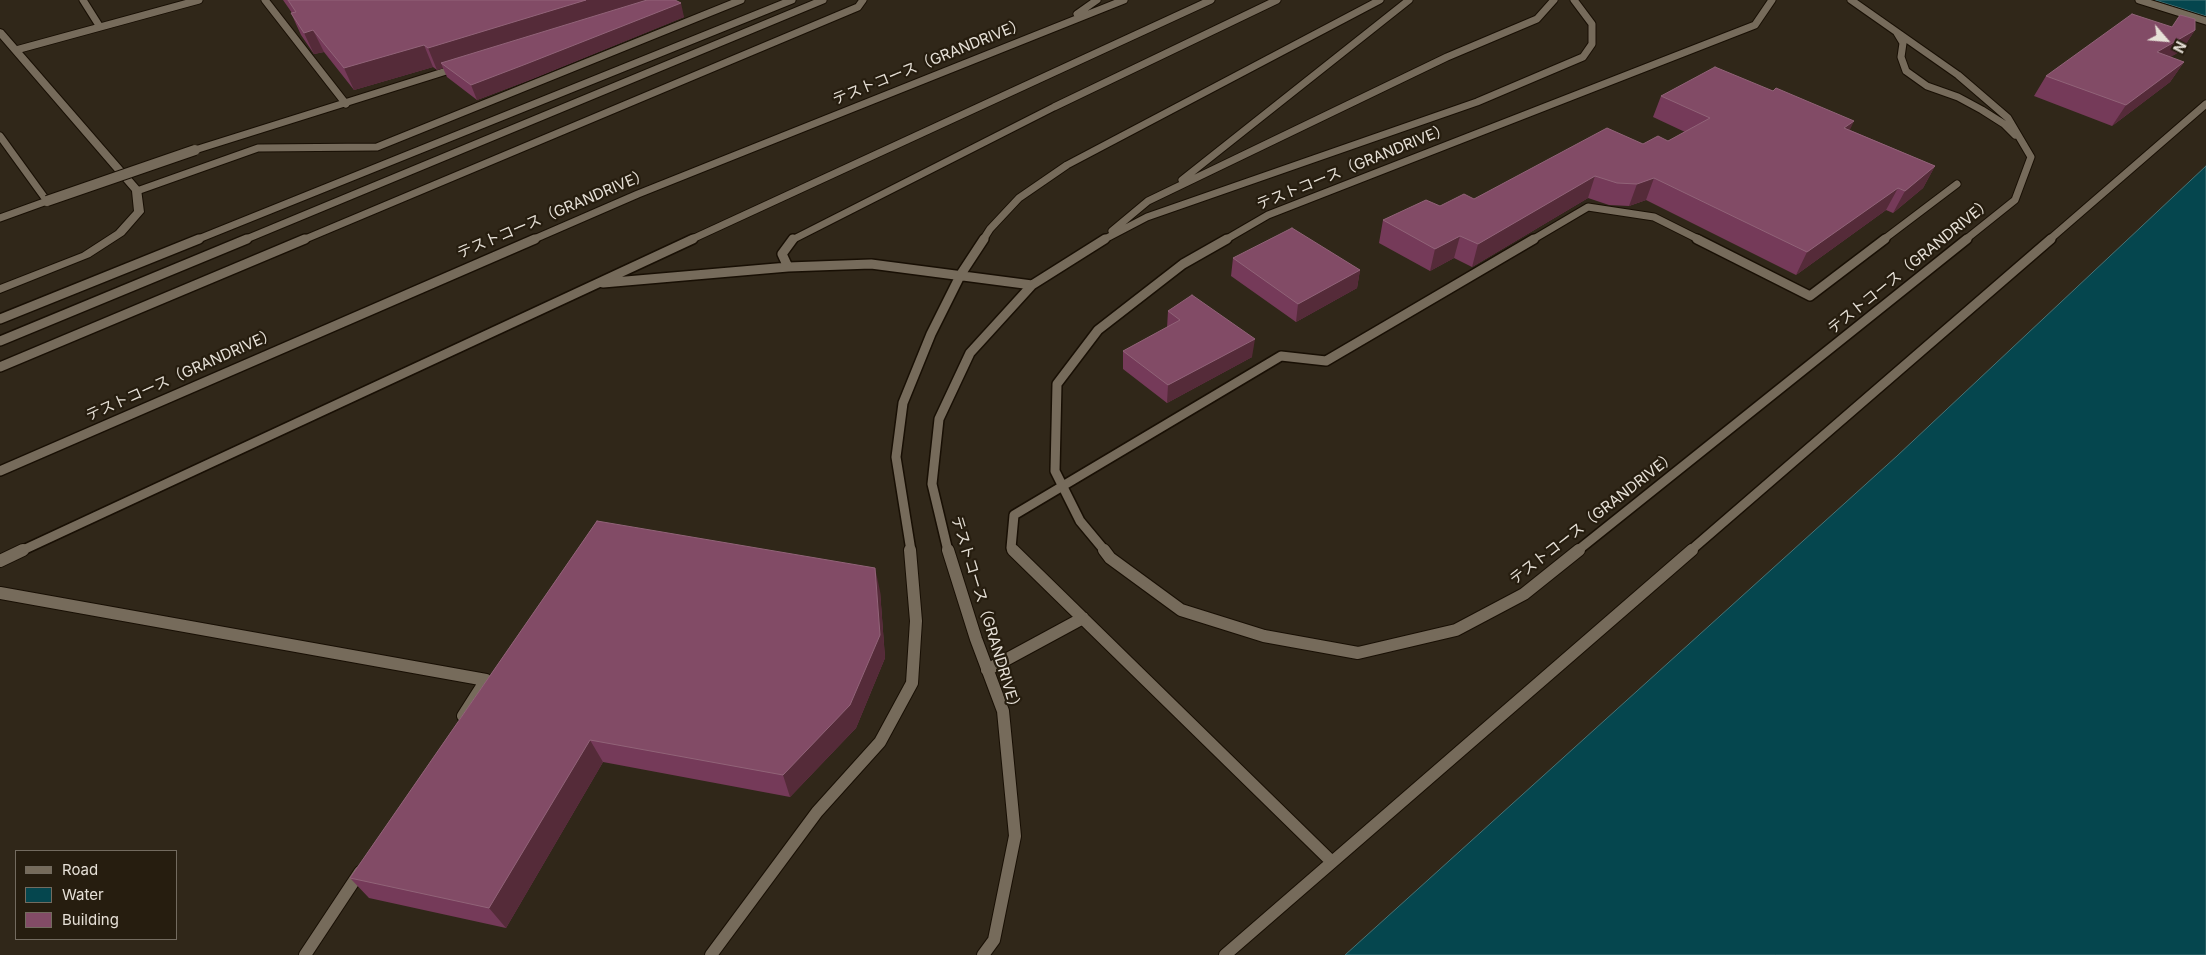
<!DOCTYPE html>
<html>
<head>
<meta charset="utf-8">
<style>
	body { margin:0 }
	#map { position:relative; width:2206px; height:955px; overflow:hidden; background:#302719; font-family:Inter,sans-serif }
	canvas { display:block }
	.legend { position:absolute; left:15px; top:850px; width:162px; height:90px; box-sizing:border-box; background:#261d0f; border:1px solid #736b5f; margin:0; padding:6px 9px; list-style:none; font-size:15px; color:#e6e0d7 }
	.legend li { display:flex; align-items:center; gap:10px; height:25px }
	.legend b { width:25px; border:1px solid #736b5f }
	.north { position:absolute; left:2141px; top:15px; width:50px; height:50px; -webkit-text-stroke:4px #261d0f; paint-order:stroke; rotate:117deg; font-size:14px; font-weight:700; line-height:20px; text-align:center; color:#e6e0d7 }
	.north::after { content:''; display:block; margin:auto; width:18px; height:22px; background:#e6e0d7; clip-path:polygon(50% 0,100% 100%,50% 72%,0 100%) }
</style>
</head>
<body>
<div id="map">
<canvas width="2206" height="955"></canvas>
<ul class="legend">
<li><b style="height:6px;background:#766b5b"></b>Road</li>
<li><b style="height:14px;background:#05464e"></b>Water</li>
<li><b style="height:14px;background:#824b66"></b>Building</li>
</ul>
<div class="north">N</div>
</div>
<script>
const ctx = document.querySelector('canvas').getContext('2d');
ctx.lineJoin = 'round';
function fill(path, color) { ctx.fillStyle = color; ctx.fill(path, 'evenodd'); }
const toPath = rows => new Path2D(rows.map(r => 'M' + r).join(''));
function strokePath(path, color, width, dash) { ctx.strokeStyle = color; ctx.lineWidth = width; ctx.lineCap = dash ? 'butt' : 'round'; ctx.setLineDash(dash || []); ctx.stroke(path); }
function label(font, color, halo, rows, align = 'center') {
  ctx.font = font + ' Inter,"Noto Sans JP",sans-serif'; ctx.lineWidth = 4.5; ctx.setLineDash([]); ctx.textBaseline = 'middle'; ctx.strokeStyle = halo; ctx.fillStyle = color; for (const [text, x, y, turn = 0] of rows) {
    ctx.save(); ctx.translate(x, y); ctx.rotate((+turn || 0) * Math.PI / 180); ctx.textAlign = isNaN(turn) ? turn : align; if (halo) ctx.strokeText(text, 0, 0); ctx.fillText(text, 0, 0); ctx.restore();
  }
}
const water = toPath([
	[2155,0,2206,0,2206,16,2155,0],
	[2206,166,2206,955,1345,955,1897,456,2206,166]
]);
fill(water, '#05464e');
strokePath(water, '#487477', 1);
const serviceFar2 = toPath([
	[83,0,100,27],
	[265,0,346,104],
	[1851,0,1958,75,2008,118,2031,157,2015,200,1965,240],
	[2139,0,2206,21],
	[1077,14,1097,0],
	[1897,33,1903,43,1901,57,1906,71,1927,86,1958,97,1982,110,2004,124,2015,135],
	[16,50,199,0],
	[0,136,47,201,0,218],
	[195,150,456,68],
	[1182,180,1409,0],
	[137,191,258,148,377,147,741,0],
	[1112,231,1148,201,1447,57,1537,19,1554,0],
	[196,240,792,0],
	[244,240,823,0],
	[303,240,858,7,863,0],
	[532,240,638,194,1124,0],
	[690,240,1211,0],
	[792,240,1054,107,1277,0],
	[983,240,990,229,1019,198,1067,165,1380,0],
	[1103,240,1147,217,1477,102,1583,57,1592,44,1592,24,1574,0],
	[1225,240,1268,215,1755,25,1772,0],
	[1532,240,1588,207,1654,217,1700,240],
	[1883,240,1957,184],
	[2049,240,2206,104]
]);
const serviceFar1 = toPath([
	[1697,239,1810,296,1885,239],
	[788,267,782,254,793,239],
	[603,283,788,267,871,264,1032,285],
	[0,319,199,239],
	[0,341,247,239],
	[0,367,305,239],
	[0,471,535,239],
	[21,551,693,239],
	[911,551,896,457,903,403,931,334,961,274,984,239],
	[948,551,932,484,939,419,970,353,1032,285,1105,239],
	[1014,551,1011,548,1014,515,1281,356,1326,361,1534,239],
	[1105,551,1080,521,1055,471,1057,384,1098,330,1183,264,1227,239],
	[1577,551,1967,239],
	[1690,551,2051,239]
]);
const service = toPath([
	[948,550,976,639,1003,711,1015,836,994,940,983,955],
	[1013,550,1332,862],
	[1104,550,1110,558,1181,610,1264,636,1358,653,1456,630,1524,594,1579,550],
	[0,561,23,550],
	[0,593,486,680,463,716],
	[987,670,1083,618],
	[305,955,360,872],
	[711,955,817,812,880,742,912,683,916,621,910,550],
	[1225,955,1692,550]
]);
const tertiary = toPath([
	[0,29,3,30,141,189,144,212,124,235,90,257,0,293,0,285,82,253,116,231,134,211,132,191,0,38,0,29]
]);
strokePath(serviceFar2, '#180f04', 9);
strokePath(serviceFar1, '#180f04', 12);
strokePath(service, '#180f04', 14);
strokePath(tertiary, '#180f04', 2);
strokePath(serviceFar2, '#766b5b', 7);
strokePath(serviceFar1, '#766b5b', 9);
strokePath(service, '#766b5b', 12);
fill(tertiary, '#766b5b');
const minorBridge = toPath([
	[47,201,195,150]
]);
strokePath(minorBridge, '#180f04', 12, []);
strokePath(minorBridge, '#766b5b', 10);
fill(toPath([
	[283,0,675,0,684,17,532,79,477,100,447,77,443,68,437,70,433,67,354,90,324,52,314,54,301,35,291,13,292,13],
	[2172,27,2195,30,2181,51,2170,57,2184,62,2170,82,2112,126,2034,96,2046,76],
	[1661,96,1850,130,1935,166,1923,188,1893,213,1886,210,1796,275,1646,200,1629,206,1609,205,1588,198,1472,267,1454,258,1430,271,1379,243,1383,220,1440,206,1474,199,1668,141,1685,132,1653,117],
	[1233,258,1360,270,1357,288,1296,322,1231,276],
	[1168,311,1252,357,1167,403,1123,369,1123,351,1167,328],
	[597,521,880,591,885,658,856,728,790,797,603,762,506,928,369,898,350,878]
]), '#753a59');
fill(toPath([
	[586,0,660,0,441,63,443,68,437,70,428,48],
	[681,3,684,17,532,79,477,100,471,85],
	[313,30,324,52,314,54,304,33],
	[2195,30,2181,51,2143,73,2157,52],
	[424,45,433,67,354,90,344,68],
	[2184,62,2170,82,2112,126,2126,105],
	[1854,121,1844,143,1844,128],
	[1935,166,1923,188,1893,213,1905,191],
	[1595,176,1588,198,1472,267,1478,244],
	[1654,178,1646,200,1629,206,1637,184],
	[1898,188,1886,210,1796,275,1807,252],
	[1460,236,1454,258,1430,271,1435,249],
	[1360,270,1357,288,1296,322,1298,304],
	[1255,339,1252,357,1167,403,1168,385],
	[875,568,880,591,885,658,856,728,790,797,783,775],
	[590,740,603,762,506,928,489,908]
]), '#552b39');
const building = toPath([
	[288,0,586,0,428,48,424,45,344,68,313,30,304,33,291,13,296,12,288,0],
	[647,0,675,0,681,3,526,64,471,85,441,63,647,0],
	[2132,14,2172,27,2180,15,2195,19,2195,30,2157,52,2184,62,2126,105,2046,76,2132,14],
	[1715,67,1773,91,1776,88,1854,121,1844,128,1935,166,1905,191,1898,188,1807,252,1654,178,1637,184,1617,183,1595,176,1478,244,1460,236,1435,249,1383,220,1426,200,1440,206,1464,194,1474,199,1607,128,1643,144,1658,136,1668,141,1710,118,1661,96,1715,67],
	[1292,228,1360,270,1298,304,1233,258,1292,228],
	[1192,295,1255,339,1168,385,1123,351,1180,320,1168,311,1192,295],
	[597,521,875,568,880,635,850,705,783,775,590,740,489,908,350,878,597,521]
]);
fill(building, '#824b66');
strokePath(building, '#916378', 1);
label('15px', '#e6e0d7', '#261d0f', [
	["テストコース（GRANDRIVE）",929,62,-22],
	["テストコース（GRANDRIVE）",1353,167,-22],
	["テストコース（GRANDRIVE）",553,214,-23],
	["テストコース（GRANDRIVE）",1910,266,-39],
	["テストコース（GRANDRIVE）",181,375,-24],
	["テストコース（GRANDRIVE）",1593,518,-38],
	["テストコース（GRANDRIVE）",986,615,73]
]);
</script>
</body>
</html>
